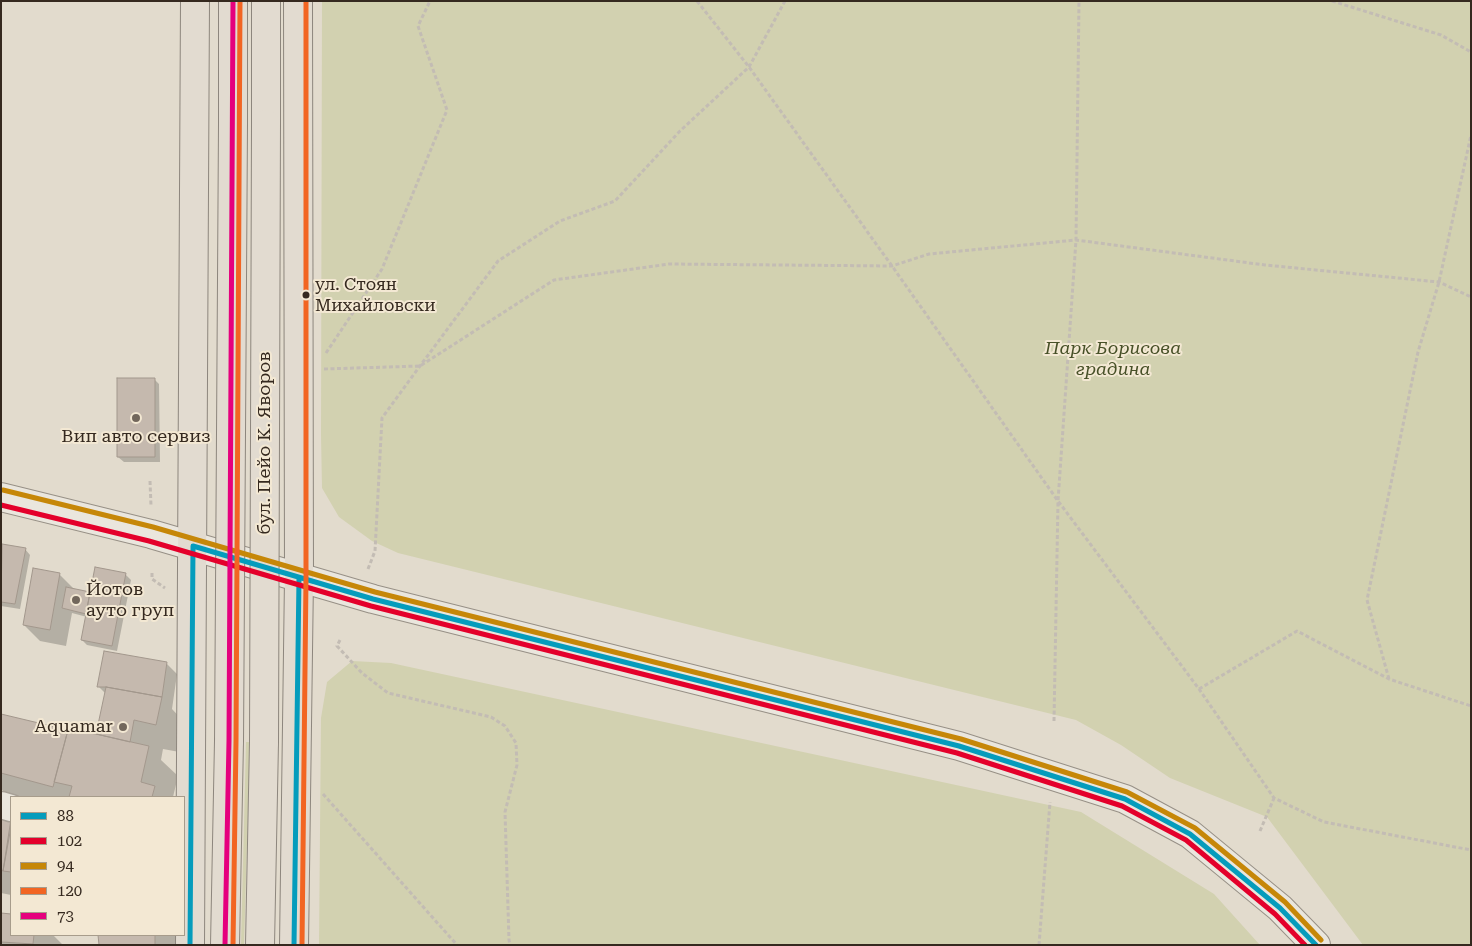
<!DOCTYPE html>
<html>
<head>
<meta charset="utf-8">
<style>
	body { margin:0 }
	#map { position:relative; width:1472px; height:946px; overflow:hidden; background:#e2dbcd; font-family:"Roboto Serif",serif }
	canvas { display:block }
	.frame { position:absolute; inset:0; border:2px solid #35291f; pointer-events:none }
	.legend { position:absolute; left:10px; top:796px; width:175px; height:140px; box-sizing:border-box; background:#f3e8d3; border:1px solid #a79c8b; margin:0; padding:6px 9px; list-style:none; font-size:15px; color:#35291f }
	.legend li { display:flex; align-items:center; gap:10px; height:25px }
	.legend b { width:25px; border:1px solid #a79c8b }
</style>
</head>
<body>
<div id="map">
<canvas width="1472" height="946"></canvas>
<div class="frame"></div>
<ul class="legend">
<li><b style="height:6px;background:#059cbc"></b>88</li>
<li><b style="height:6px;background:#e4002b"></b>102</li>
<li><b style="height:6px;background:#c68708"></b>94</li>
<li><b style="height:6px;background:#f26522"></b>120</li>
<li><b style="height:6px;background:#e5007d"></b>73</li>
</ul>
</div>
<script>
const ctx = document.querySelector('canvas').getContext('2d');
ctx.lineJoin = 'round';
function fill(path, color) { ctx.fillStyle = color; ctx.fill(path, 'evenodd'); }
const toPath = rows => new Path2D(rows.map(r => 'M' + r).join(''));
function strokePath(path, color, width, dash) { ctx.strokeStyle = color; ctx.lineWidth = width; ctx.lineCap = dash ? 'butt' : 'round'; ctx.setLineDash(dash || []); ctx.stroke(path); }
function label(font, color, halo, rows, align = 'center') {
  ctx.font = font + ' "Roboto Serif",serif'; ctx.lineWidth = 4; ctx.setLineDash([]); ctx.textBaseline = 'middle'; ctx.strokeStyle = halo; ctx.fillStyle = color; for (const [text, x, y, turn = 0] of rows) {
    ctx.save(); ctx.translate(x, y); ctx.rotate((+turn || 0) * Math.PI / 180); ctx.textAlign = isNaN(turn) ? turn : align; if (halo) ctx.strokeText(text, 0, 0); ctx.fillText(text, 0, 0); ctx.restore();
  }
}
fill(toPath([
	[322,1,1471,1,1471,945,1363,945,1267,817,1170,778,1121,745,1076,720,398,553,372,541,339,517,322,488,321,435],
	[352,661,391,663,1081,812,1214,894,1260,945,319,945,321,718,327,682],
	[246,742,250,742,244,945,241,945]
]), '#d2d1b0');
fill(toPath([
	[154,379,159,384,160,462,124,462,118,457],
	[3,545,25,549,30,555,20,609,1,606,1,555],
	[59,574,75,590,91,593,125,574,131,580,117,651,87,645,82,640,87,617,72,613,66,646,40,641,24,625],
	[166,663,177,674,172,709,190,728,185,753,163,749,161,760,178,776,173,797,13,797,9,796,1,789,1,715,68,731,97,735,106,694,98,686],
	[1,819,11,821,11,895,1,893],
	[1,914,11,915,11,935,53,935,63,945,1,945],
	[100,935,183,935,184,945,100,945]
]), '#0003');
const building = toPath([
	[117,378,155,378,155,457,117,457,117,378],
	[2,544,26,548,15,604,1,602,2,544],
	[95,567,126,573,112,646,81,640,95,567],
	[33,568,60,573,50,630,23,625,33,568],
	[66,587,90,592,86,614,62,608,66,587],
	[104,651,167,662,162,697,106,687,97,687,104,651],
	[106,687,162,697,156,725,134,720,130,742,96,734,106,687],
	[1,714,68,730,53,787,1,773,1,714],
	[68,730,96,734,149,746,141,782,155,786,152,797,155,797,69,797,72,786,54,782,68,730],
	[1,818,11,819,3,871,1,870,1,818],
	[11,827,11,872,3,871,11,827],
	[1,913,11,914,11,935,34,935,33,944,1,942,1,913],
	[98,935,155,935,155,945,99,945,98,935]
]);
fill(building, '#c5b9ae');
strokePath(building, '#a2978c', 1);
const street = toPath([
	[1,805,11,808]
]);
const secondary = toPath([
	[1,497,151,534,373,599,959,746,1125,799,1190,834,1280,908,1316,945]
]);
const primary = toPath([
	[266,1,266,124],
	[233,124,233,1],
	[190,945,195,1],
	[225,945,229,741],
	[260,945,264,742],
	[294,945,299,578,298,1]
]);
strokePath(street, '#a7a096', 29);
strokePath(secondary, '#979086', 30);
strokePath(primary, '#8d867d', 30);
strokePath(toPath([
	[697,1,749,67,892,266,1058,501,1199,689,1274,798,1324,822,1471,850],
	[1332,1,1441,35,1471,52],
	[326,353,382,269,447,110,418,26,430,1],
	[324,369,420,366,554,280,669,264,892,266,929,254,1076,240,1265,265,1439,282,1471,297],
	[150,481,151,506],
	[368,569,375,551,382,418,420,366,498,261,560,221,615,201,680,131,749,67,785,1],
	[152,573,152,579,165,588],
	[340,640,337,646,362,673,388,693,491,717,505,726,516,743,517,765,505,812,509,940,510,945],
	[1389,679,1367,600,1418,352,1439,282,1471,135],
	[1199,689,1297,631,1389,679,1471,706],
	[1054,721,1058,501,1076,240,1079,1],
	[323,794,457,945],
	[1260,831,1274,798],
	[1039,945,1050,802]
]), '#c3bcb4', 3, [4, 2.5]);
strokePath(street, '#eae6dd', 26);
strokePath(secondary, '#eae6dd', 28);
strokePath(primary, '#e2dbd0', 28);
const primaryBridge = toPath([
	[229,741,233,124],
	[264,742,266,124]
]);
strokePath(primaryBridge, '#8d867d', 30, []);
strokePath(primaryBridge, '#e2dbd0', 28);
strokePath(toPath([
	[190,945,193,546,373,599,959,746,1125,799,1190,834,1280,908,1316,945],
	[294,945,299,578]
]), '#059cbc', 5);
strokePath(toPath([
	[1,505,149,541,371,606,957,753,1122,806,1186,840,1275,914,1305,945]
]), '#e4002b', 5);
strokePath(toPath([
	[3,490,153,527,375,592,961,739,1127,792,1195,828,1285,902,1321,940]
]), '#c68708', 5);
strokePath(toPath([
	[233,945,236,741,240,1],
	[302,945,306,578,306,1]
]), '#f26522', 5);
strokePath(toPath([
	[225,945,229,741,233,1]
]), '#e5007d', 5);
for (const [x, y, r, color] of [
	[306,295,4.5,"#35291f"],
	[136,418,5,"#72675c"],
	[76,600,5,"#72675c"],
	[123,727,5,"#72675c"]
]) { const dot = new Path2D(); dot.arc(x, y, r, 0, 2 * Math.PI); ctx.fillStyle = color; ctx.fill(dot); strokePath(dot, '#f3e8d3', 2); }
label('17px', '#35291f', '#f3e8d3', [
	["ул. Стоян",315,285],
	["Михайловски",315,306]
], 'left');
label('italic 18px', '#475027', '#f3e8d3', [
	["Парк Борисова",1113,349],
	["градина",1113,370]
]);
label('18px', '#35291f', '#f3e8d3', [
	["Вип авто сервиз",136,437],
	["Йотов",86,590,"left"],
	["ауто груп",86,611,"left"],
	["Aquamar",113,727,"right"]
]);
label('18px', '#35291f', '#f3e8d3', [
	["бул. Пейо К. Яворов",265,443,-90]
]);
</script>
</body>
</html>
